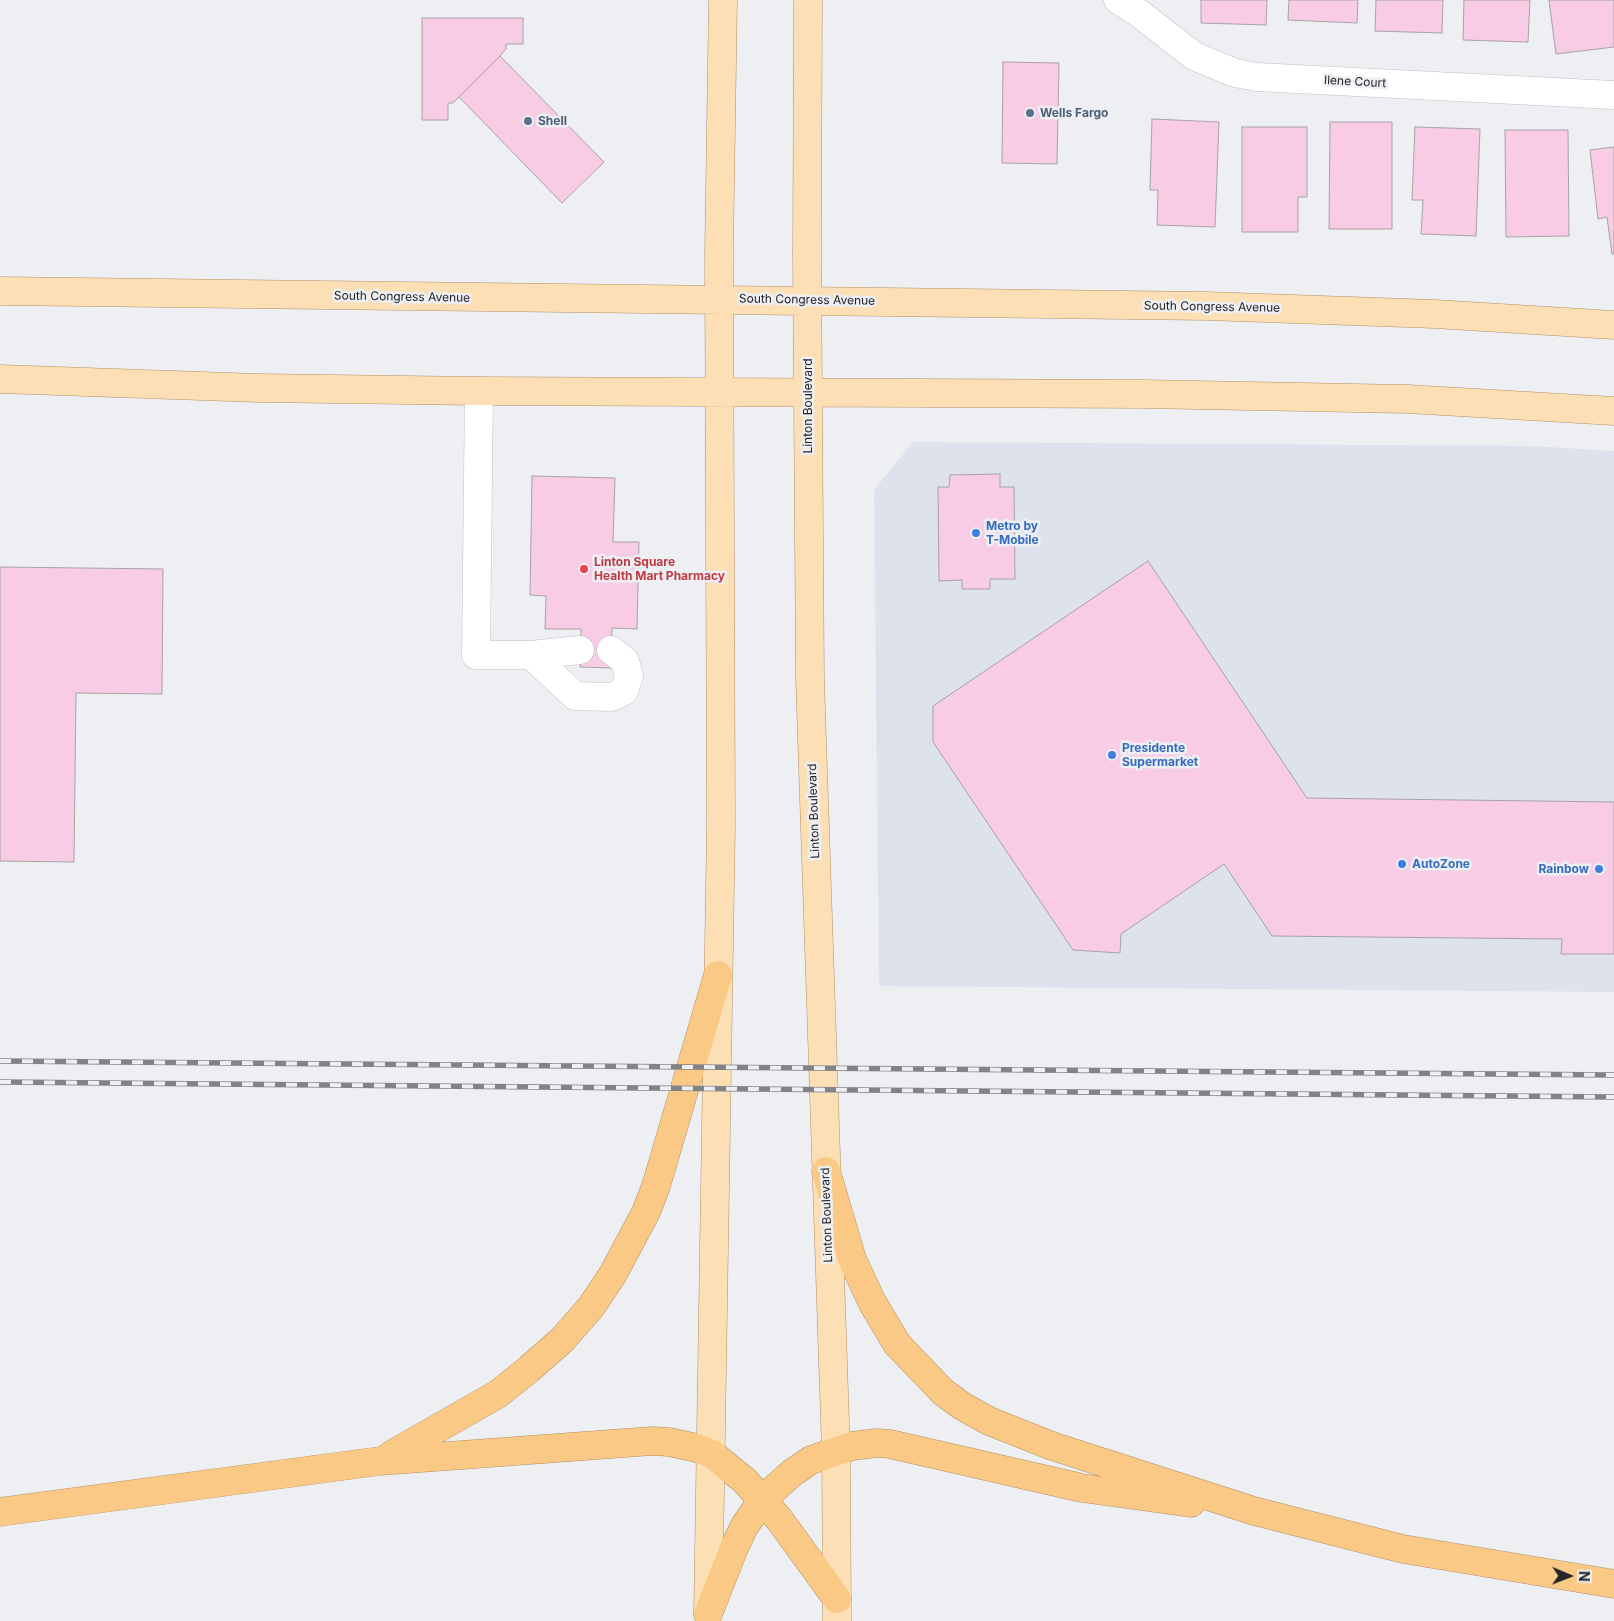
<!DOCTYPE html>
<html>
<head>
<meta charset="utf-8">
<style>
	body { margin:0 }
	#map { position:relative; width:1614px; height:1621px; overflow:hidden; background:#edeff3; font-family:Inter,sans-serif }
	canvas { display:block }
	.north { position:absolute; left:1544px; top:1551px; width:50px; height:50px; -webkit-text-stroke:4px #edeff3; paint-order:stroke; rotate:91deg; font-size:14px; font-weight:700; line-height:20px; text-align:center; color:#242426 }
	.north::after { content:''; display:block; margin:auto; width:18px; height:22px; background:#242426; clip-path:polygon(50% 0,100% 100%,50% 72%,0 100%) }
</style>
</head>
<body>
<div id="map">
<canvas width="1614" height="1621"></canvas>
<div class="north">N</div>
</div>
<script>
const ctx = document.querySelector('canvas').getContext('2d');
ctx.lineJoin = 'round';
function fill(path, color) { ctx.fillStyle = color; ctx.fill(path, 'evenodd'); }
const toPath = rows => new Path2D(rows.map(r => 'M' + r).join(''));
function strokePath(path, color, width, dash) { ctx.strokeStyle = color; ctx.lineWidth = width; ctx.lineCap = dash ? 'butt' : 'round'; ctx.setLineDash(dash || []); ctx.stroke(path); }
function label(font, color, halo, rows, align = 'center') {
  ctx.font = font + ' Inter,sans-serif'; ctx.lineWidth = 5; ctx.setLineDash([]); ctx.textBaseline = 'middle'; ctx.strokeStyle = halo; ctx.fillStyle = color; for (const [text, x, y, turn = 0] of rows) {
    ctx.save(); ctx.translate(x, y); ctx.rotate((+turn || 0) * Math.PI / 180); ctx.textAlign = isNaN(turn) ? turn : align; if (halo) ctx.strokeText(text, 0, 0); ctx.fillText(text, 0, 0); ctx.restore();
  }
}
fill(toPath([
	[913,442,1531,446,1614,451,1614,992,879,986,874,490]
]), '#dde2ed');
const building = toPath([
	[1201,0,1267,0,1266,25,1201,23,1201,0],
	[1289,0,1358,0,1357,23,1288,20,1289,0],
	[1376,0,1443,0,1442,33,1375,31,1376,0],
	[1464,0,1530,0,1528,42,1463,40,1464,0],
	[1549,0,1614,0,1614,47,1556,54,1549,0],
	[422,18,523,18,523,44,506,44,506,49,500,56,453,103,448,103,448,120,422,120,422,18],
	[500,56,604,162,562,203,459,97,500,56],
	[1003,62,1059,63,1057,164,1002,163,1003,62],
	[1152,119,1219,122,1215,227,1157,225,1158,190,1150,190,1152,119],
	[1330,122,1392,122,1392,229,1329,229,1330,122],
	[1242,127,1307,127,1307,197,1298,197,1298,232,1242,232,1242,127],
	[1415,127,1480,129,1476,236,1421,234,1423,200,1412,200,1415,127],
	[1505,130,1568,130,1569,236,1506,237,1505,130],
	[1614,147,1614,254,1612,254,1607,217,1598,219,1590,150,1614,147],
	[1000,474,1000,487,1014,487,1015,579,990,579,990,589,962,589,962,580,939,581,938,487,949,487,950,475,1000,474],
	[532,476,615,478,613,542,639,542,637,629,612,628,611,668,580,667,581,629,545,629,546,596,530,595,532,476],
	[1148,561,1307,798,1614,802,1614,954,1561,954,1562,939,1272,936,1224,864,1121,934,1120,953,1073,950,933,742,933,706,1148,561],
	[0,567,163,569,162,694,76,693,74,862,0,861,0,567]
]);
fill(building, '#f8cce5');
strokePath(building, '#a7a2a5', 1);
const minor = toPath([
	[1118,0,1140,14,1194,56,1235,73,1257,77,1614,95],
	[479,391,476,655,531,655],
	[580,650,531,655,575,696,612,697,624,691,629,676,625,661,611,650]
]);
const major = toPath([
	[808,0,807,255,810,680,836,1452,837,1621],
	[0,291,1207,306,1435,314,1614,325],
	[0,379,259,388,479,391,1143,394,1408,399,1614,411],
	[708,1612,721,825,719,252,723,0]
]);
const highway = toPath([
	[826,1171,852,1259,872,1302,897,1344,943,1392,962,1406,989,1421,1052,1446,1254,1511,1403,1549,1614,1584],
	[391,1455,498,1394,529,1369,562,1340,591,1307,613,1274,646,1212,656,1186,718,975],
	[0,1512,380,1461,652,1441,669,1442,697,1448,712,1454,745,1481,779,1519,837,1599],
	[708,1614,734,1548,744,1527,763,1499,792,1473,811,1460,852,1446,877,1443,890,1444,1082,1488,1191,1503]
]);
strokePath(minor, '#bec0c4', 29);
strokePath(major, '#b08f64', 29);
strokePath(highway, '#b08f64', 29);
strokePath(minor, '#fff', 28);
strokePath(major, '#fddfb6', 28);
strokePath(highway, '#fbc986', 28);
const rail = toPath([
	[0,1061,1614,1075],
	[0,1082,1614,1097]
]);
strokePath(rail, '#828385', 5.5);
strokePath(rail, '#edeff3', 4, [11]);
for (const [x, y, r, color] of [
	[1030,113,5,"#5c6f8a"],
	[528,121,5,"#5c6f8a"],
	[976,533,5,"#3f7fe0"],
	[584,569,5,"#e0444e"],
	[1112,755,5,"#3f7fe0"],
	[1402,864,5,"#3f7fe0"],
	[1599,869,5,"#3f7fe0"]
]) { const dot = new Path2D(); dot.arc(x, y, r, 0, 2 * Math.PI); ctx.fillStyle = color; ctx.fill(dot); strokePath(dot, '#edeff3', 2); }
label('12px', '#242426', '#edeff3', [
	["Ilene Court",1355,82,3],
	["South Congress Avenue",402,297,1],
	["South Congress Avenue",807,300,1],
	["South Congress Avenue",1212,307,1],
	["Linton Boulevard",808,406,-90],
	["Linton Boulevard",814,811,-92],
	["Linton Boulevard",827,1215,-92]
]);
label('bold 12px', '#4e5e75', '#edeff3', [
	["Wells Fargo",1040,113],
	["Shell",538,121]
], 'left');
label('bold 12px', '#366cbe', '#edeff3', [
	["Metro by",986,526],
	["T-Mobile",986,540],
	["Presidente",1122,748],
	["Supermarket",1122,762],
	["AutoZone",1412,864],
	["Rainbow",1589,869,"right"]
], 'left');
label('bold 12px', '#be3a42', '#edeff3', [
	["Linton Square",594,562],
	["Health Mart Pharmacy",594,576]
], 'left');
</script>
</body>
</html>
